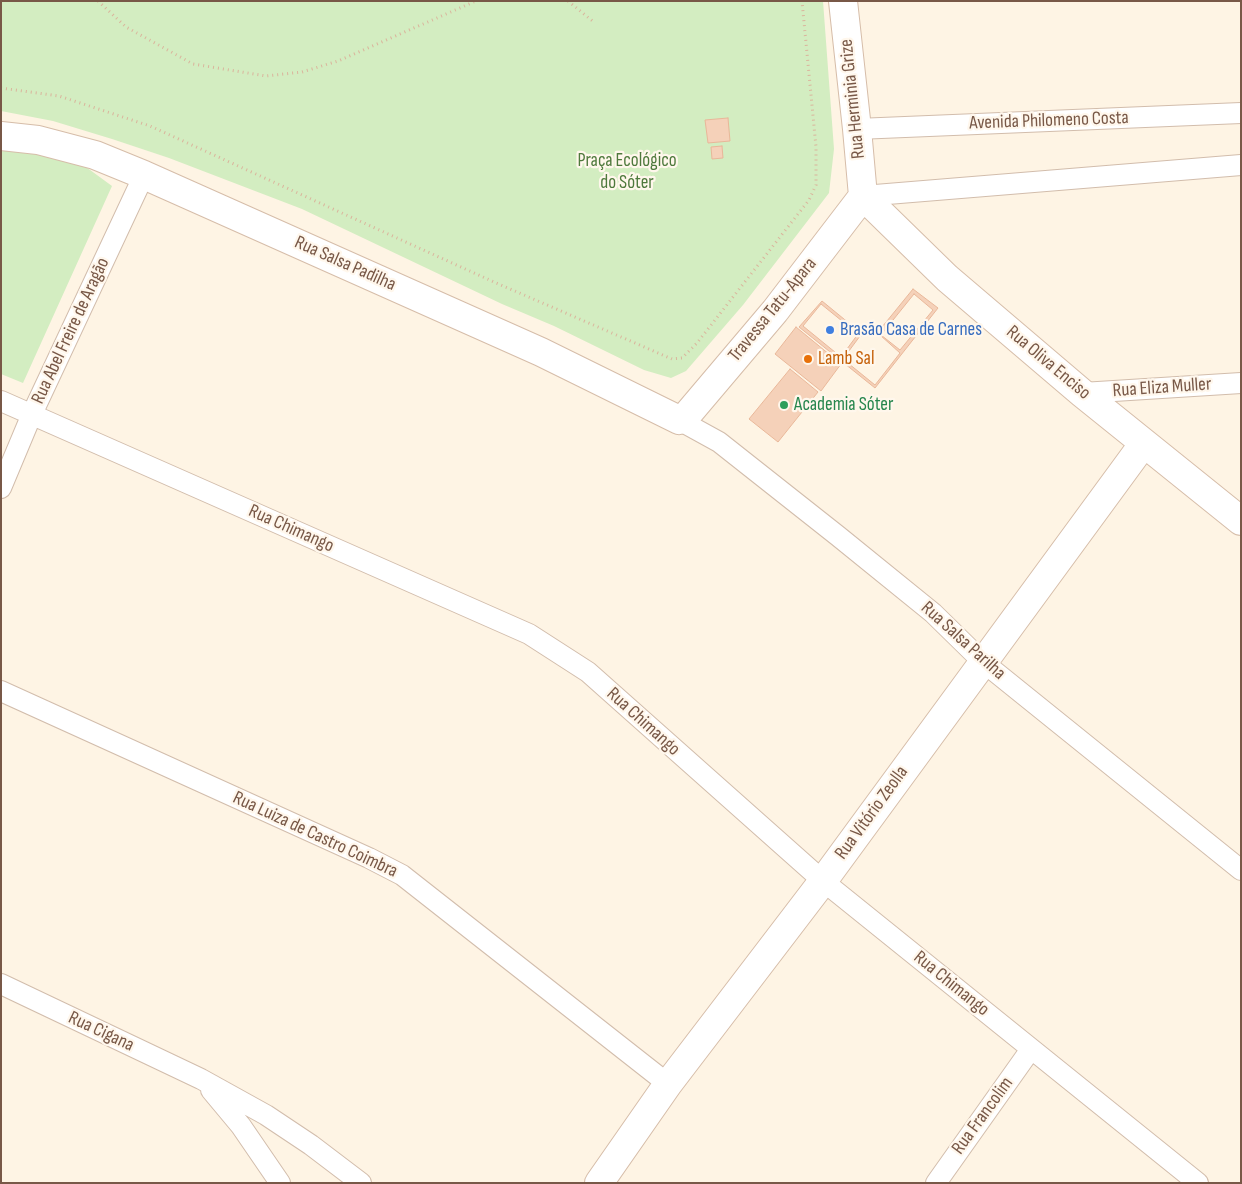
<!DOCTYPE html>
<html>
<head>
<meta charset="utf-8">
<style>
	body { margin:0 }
	#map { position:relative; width:1242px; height:1184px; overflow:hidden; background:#fef4e4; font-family:"Sofia Sans Condensed",sans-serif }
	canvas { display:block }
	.frame { position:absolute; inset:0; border:2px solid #785847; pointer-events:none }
</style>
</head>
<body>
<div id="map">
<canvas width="1242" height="1184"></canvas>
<div class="frame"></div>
</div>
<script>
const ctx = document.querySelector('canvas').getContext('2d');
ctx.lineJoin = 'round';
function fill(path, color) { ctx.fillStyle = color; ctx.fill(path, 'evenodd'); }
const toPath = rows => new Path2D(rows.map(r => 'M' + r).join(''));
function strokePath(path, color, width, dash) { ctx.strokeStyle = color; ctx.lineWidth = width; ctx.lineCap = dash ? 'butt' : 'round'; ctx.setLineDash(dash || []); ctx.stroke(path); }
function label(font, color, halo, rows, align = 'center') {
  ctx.font = font + ' "Sofia Sans Condensed",sans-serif'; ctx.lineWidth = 4.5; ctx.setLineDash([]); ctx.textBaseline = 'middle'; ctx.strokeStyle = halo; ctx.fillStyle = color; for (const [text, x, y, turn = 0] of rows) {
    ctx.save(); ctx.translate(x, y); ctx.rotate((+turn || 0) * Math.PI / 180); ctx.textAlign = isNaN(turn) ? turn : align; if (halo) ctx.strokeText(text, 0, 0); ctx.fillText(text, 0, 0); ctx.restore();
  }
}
fill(toPath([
	[1,1,823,1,834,149,829,193,743,305,686,371,671,378,644,370,554,326,502,304,302,209,169,158,112,139,53,121,1,111],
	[1,149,37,154,86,167,112,186,23,383,1,374]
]), '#d3edc1');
const building = toPath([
	[728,118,730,141,708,143,705,120,728,118],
	[722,146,723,158,712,159,711,147,722,146],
	[913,289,938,308,875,388,799,327,822,301,861,333,878,332,913,289],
	[914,294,933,310,900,350,881,335,914,294],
	[821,304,858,334,841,357,803,326,821,304],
	[796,327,841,364,821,391,775,354,796,327],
	[880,335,900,353,875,385,843,359,860,336,880,335],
	[790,369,818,392,778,442,749,419,790,369]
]);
fill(building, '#f5d1b9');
strokePath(building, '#e9b799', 1);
const street = toPath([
	[857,129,1241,113],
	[863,196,1241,165],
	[1082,393,1241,383],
	[1,401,529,634,588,672,823,881,1198,1183],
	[679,420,719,442,838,536,933,613,983,662,1241,870],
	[1,488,32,414,144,175],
	[1,691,369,858,402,875,668,1084],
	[1,984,201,1079,266,1115,311,1145,361,1183],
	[211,1090,241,1126,280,1183],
	[936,1183,1031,1049]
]);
const secondary = toPath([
	[843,1,857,129,863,196],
	[1,136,38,140,95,155,144,175,541,352,679,420,687,415,775,311,863,196],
	[863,196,947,278,1082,393,1241,521],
	[599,1183,668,1084,823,881,1144,443]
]);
strokePath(street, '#d2bdac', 22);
strokePath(secondary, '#d6bda9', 30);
strokePath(toPath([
	[98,1,126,27,193,64,266,76,302,72,338,61,476,1],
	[568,1,595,23],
	[1,88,59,96,150,126,494,282,672,359,682,358,697,343,809,200,816,185,816,147,802,1]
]), '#dab49c', 3, [1, 4]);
strokePath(street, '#fff', 20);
strokePath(secondary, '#fff', 28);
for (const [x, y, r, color] of [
	[830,330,5,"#3f7fe0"],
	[808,359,5,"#e8710a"],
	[784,405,5,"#2e9e5b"]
]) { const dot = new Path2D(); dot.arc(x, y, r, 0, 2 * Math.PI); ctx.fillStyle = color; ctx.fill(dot); strokePath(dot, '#fff7ec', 2); }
label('19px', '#785847', '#fff7ec', [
	["Rua Herminia Grize",853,99,-96],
	["Avenida Philomeno Costa",1049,121,-2],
	["Rua Salsa Padilha",345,264,24],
	["Travessa Tatu-Apara",773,310,-51],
	["Rua Abel Freire de Aragão",71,331,-65],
	["Rua Oliva Enciso",1048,363,40],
	["Rua Eliza Muller",1162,388,-4],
	["Rua Chimango",291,529,24],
	["Rua Salsa Parilha",963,641,42],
	["Rua Chimango",643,722,42],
	["Rua Vitório Zeolla",872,813,-54],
	["Rua Luiza de Castro Coimbra",315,835,25],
	["Rua Chimango",951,984,39],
	["Rua Cigana",101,1032,25],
	["Rua Francolim",983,1116,-54]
]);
label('19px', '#4e793c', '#fff7ec', [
	["Praça Ecológico",627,161],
	["do Sóter",627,183]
]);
label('19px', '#366cbe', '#fff7ec', [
	["Brasão Casa de Carnes",840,330]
], 'left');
label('19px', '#c56008', '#fff7ec', [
	["Lamb Sal",818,359]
], 'left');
label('19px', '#27864d', '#fff7ec', [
	["Academia Sóter",794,405]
], 'left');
</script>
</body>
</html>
